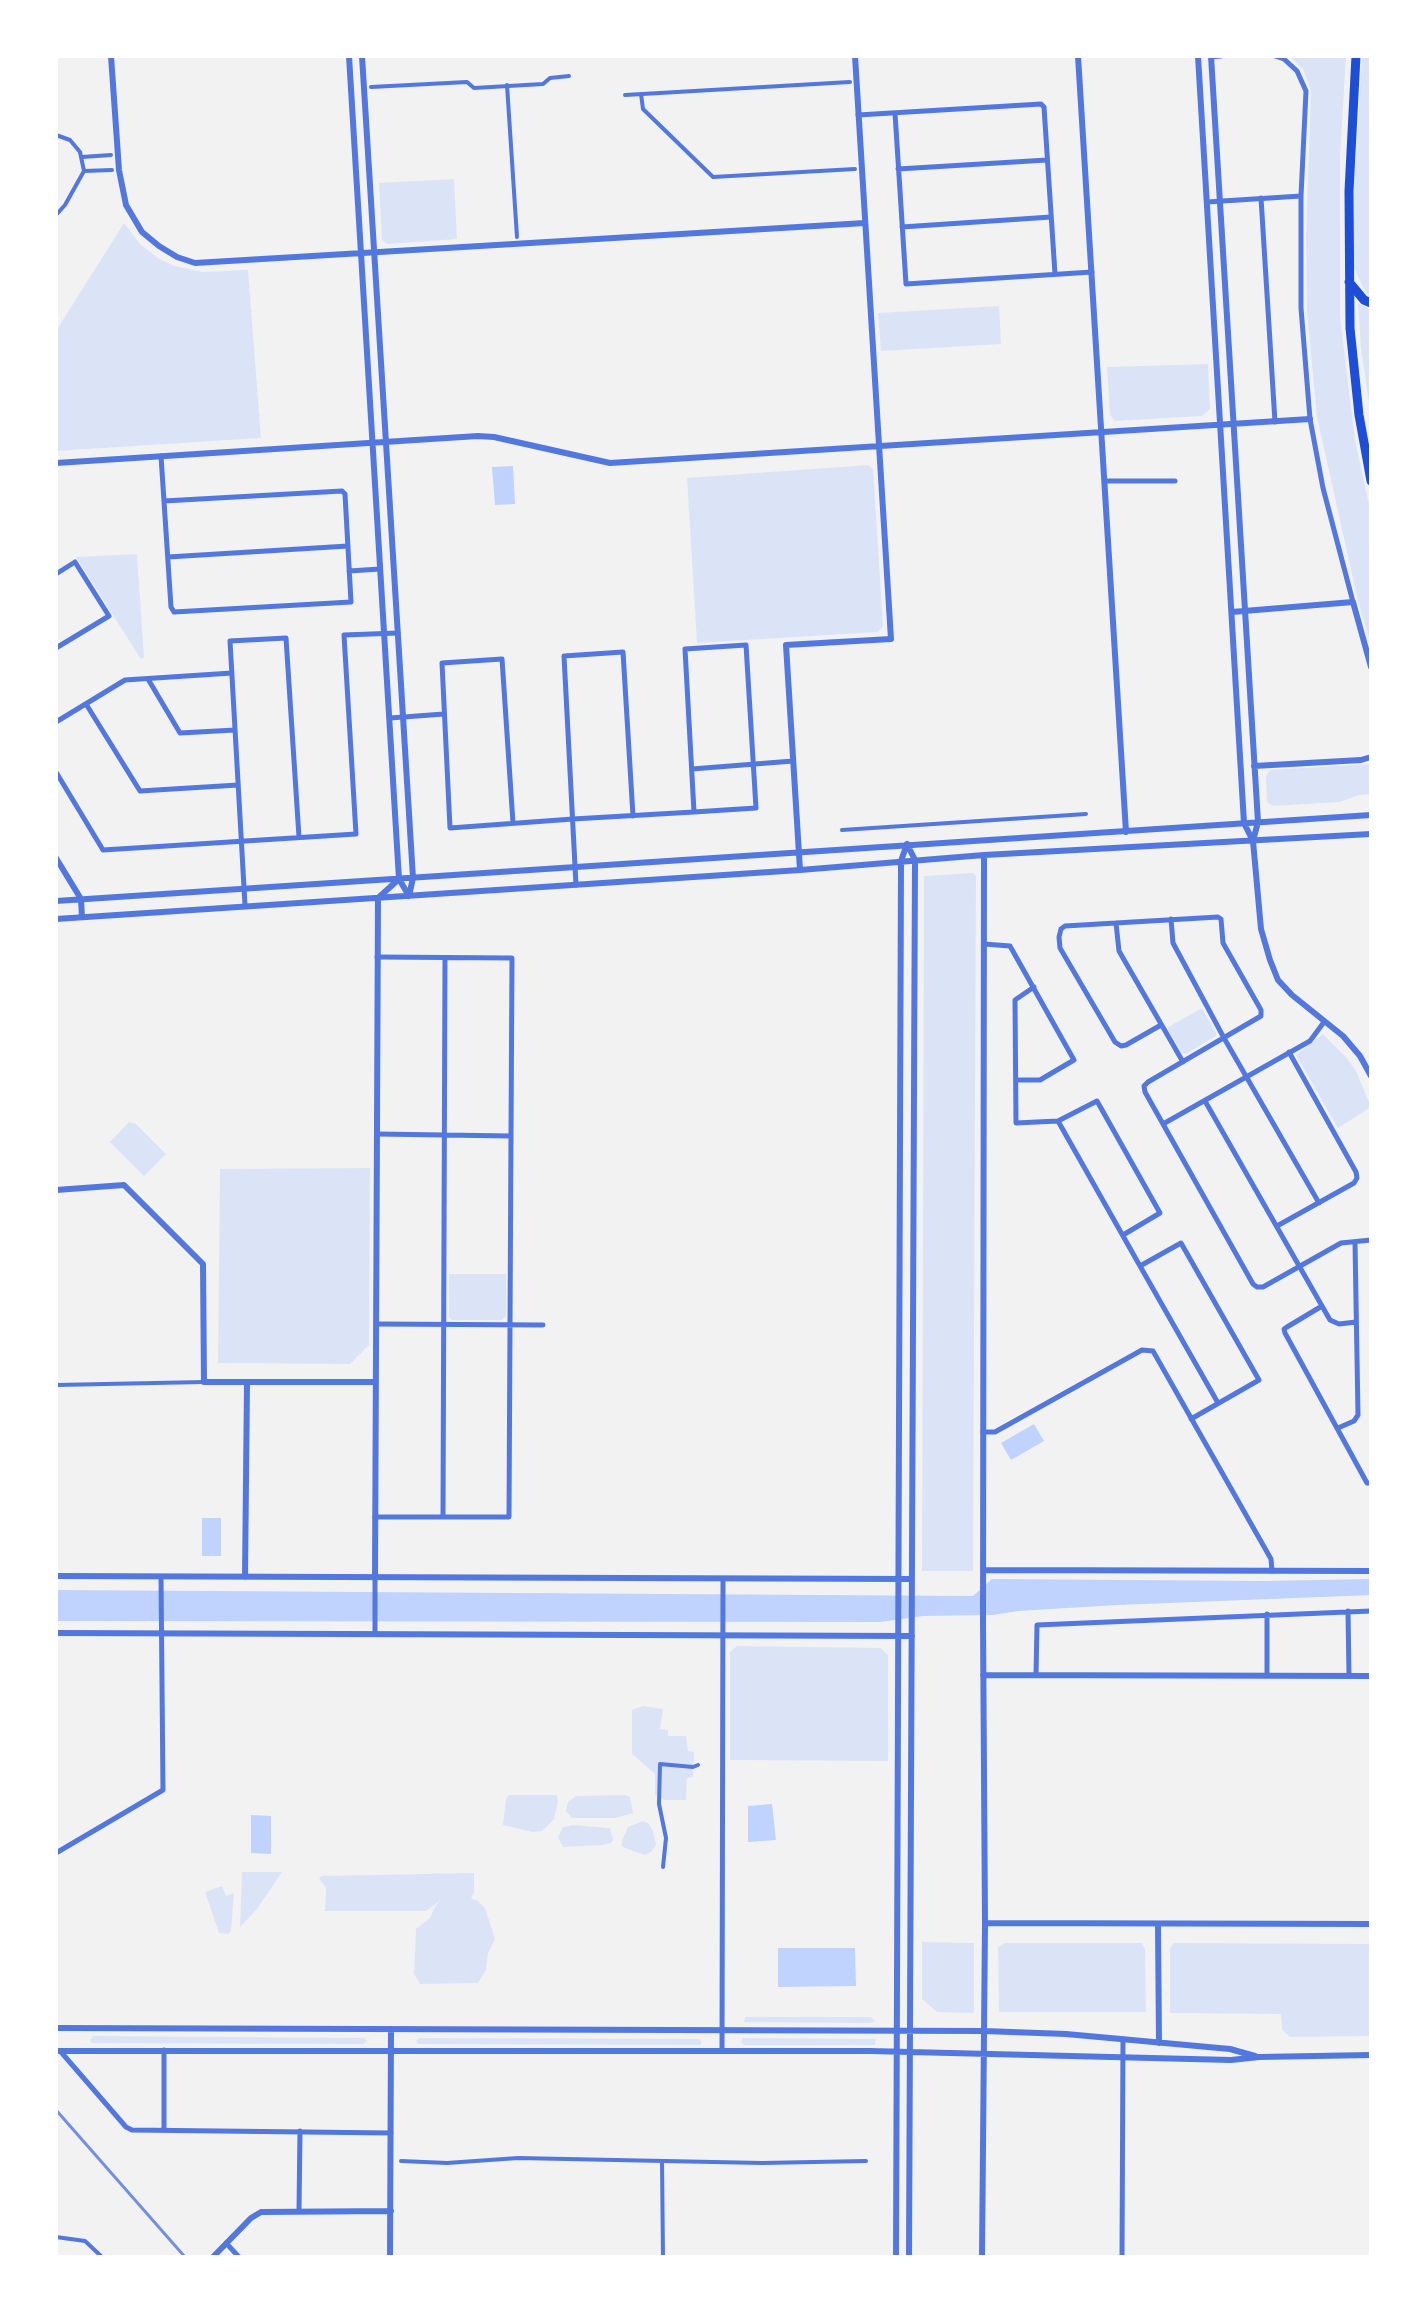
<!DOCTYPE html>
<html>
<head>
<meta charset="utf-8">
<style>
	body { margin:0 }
	#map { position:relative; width:1427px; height:2313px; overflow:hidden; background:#f2f2f2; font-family:Cabin,sans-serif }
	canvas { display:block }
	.frame { position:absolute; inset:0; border:58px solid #fff; pointer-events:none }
</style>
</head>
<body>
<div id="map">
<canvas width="1427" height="2313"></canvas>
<div class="frame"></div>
</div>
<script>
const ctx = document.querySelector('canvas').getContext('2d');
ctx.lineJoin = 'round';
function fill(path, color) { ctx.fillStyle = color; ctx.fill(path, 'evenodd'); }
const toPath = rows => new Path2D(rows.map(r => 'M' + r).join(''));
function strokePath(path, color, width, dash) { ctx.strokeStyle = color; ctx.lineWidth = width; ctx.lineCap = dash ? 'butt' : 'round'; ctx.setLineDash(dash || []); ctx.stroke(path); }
fill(toPath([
	[1289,56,1346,56,1340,157,1340,316,1355,440,1371,514,1371,645,1358,601,1317,417,1307,312,1306,237,1311,91,1303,69],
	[1362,56,1371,56,1371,297,1365,292,1353,265,1354,187],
	[454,179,457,239,387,244,382,240,379,183],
	[124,223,140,244,158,258,174,266,203,272,248,270,261,438,56,451,56,331],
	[1358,303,1371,310,1371,415,1361,350],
	[999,306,1001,344,881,351,878,313],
	[1208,364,1210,409,1202,416,1115,421,1110,415,1107,367],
	[868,465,873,469,883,626,878,632,697,643,687,478],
	[137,554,144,658,141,659,76,557],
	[1371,764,1371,794,1359,795,1340,802,1273,806,1267,802,1266,776,1270,770],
	[973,873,976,876,973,1571,922,1571,924,876],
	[1202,1008,1216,1033,1216,1036,1186,1054,1182,1053,1167,1028],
	[1323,1034,1345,1056,1356,1071,1371,1107,1338,1128,1296,1055],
	[129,1122,136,1124,166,1154,144,1176,110,1142],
	[370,1168,369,1345,350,1364,218,1363,220,1169],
	[449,1274,506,1274,506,1316,502,1320,452,1320,449,1317],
	[737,1646,881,1648,888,1655,888,1761,730,1760,730,1652],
	[643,1706,663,1709,660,1729,668,1730,668,1736,686,1736,688,1751,694,1752,693,1777,687,1778,686,1800,665,1800,655,1795,655,1774,632,1754,632,1710],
	[509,1795,557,1795,558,1802,554,1819,542,1831,533,1832,503,1825,506,1799],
	[626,1795,630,1797,633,1813,615,1818,572,1818,566,1811,568,1802,576,1796],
	[643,1821,648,1823,653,1831,656,1845,651,1852,645,1855,622,1847,622,1841,628,1827],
	[573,1825,610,1828,613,1840,611,1843,603,1845,563,1847,558,1837,563,1827],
	[242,1872,282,1872,257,1909,240,1927],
	[474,1873,474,1893,471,1898,478,1901,485,1908,495,1939,488,1953,486,1970,478,1983,420,1984,414,1974,416,1929,430,1918,436,1905,441,1900,426,1911,325,1911,326,1888,319,1878,322,1876],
	[222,1886,226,1896,234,1893,231,1931,228,1934,219,1933,205,1892],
	[922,1942,974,1943,974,2013,937,2012,922,1999],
	[1005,1943,1142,1943,1145,1949,1146,2012,999,2012,998,1947],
	[1174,1943,1371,1944,1371,2036,1290,2037,1282,2030,1281,2014,1170,2013,1170,1948],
	[745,2017,871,2017,875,2021,870,2023,744,2022],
	[93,2036,364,2038,367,2040,364,2044,92,2043,90,2040],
	[419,2038,699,2039,702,2042,700,2045,418,2044,416,2041],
	[743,2038,876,2039,875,2045,744,2045,741,2042]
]), '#dbe4f7');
fill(toPath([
	[513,466,515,504,495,505,492,467],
	[1034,1424,1044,1441,1011,1460,1001,1443],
	[202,1518,221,1518,221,1556,202,1556],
	[992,1579,1263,1581,1371,1579,1371,1595,1118,1605,1018,1611,993,1615,923,1616,880,1622,56,1621,56,1590,973,1596],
	[772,1804,776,1840,748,1842,748,1806],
	[251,1815,271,1816,271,1854,251,1853],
	[778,1948,855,1948,856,1986,778,1987]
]), '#bfd3fe');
strokePath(toPath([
	[507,85,517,237],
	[371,87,467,82,474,88,543,84,550,78,569,76],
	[641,94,643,109,713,177,855,169],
	[625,95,850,82],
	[56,135,70,140,80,152,84,171,65,205,56,215],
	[82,157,111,155],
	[84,171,112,170],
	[842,830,1086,814],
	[56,1385,204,1382],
	[663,1867,666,1838,659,1804,660,1764,693,1767,698,1765],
	[401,2161,447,2163,518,2158,762,2163,866,2161],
	[662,2161,663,2257],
	[56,2237,85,2241,102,2257]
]), '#5277de', 4);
strokePath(toPath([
	[1275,56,1284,59,1297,71,1306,91,1301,196,1301,308,1310,419,1323,488,1353,602],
	[1211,57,1221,56],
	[895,113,906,284,1092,272],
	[858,115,1041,104,1044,107,1055,274],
	[898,169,1047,160],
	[1261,198,1275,422],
	[1207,202,1301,196],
	[902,227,1051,217],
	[161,456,171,607,174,612,351,602,345,494,342,491,164,501],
	[1105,481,1175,481],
	[168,557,348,546],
	[349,571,380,569],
	[56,574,75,562,109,616,56,648],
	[148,679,180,733,235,730],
	[86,704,140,791,238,785],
	[390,718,444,714],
	[56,722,125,680,232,673],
	[692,769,793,761],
	[56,772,103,850,356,834,344,635,398,633],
	[513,823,502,659,442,663,450,828,573,819,694,812,756,808,746,645,685,649,694,812],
	[576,885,564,656,623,652,633,816],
	[245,905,230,641,286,638,299,837],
	[1171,919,1173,943,1224,1038,1319,1203],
	[1116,923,1119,951,1183,1062],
	[984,944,1010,946,1074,1060,1040,1080,1016,1080],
	[1034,987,1015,1000,1016,1123,1058,1121,1097,1101,1160,1213,1123,1235],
	[1161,1025,1126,1045,1121,1046,1115,1042,1060,948,1059,937,1061,929,1065,926,1218,917,1221,919,1223,943,1261,1010,1261,1016,1148,1082,1144,1086,1145,1092,1253,1284,1257,1287,1263,1287,1341,1243,1371,1240],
	[1205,1101,1330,1320,1339,1324,1356,1322],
	[1058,1121,1140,1266],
	[1163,1124,1310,1041,1324,1022],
	[377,1134,511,1136],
	[1277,1226,1354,1183,1357,1178,1356,1172,1289,1052],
	[1322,1306,1287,1327,1284,1329,1285,1333,1367,1483,1371,1483],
	[376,1324,543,1325],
	[1191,1419,1259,1380,1181,1243,1140,1266,1218,1403],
	[1338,1428,1354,1421,1358,1415,1355,1242],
	[983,1432,995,1432,1142,1350,1153,1351,1271,1559,1272,1571],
	[375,1517,509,1517,511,1136,512,958,377,957],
	[443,1517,445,958],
	[1348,1611,1349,1676],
	[375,1634,375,1577],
	[1036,1675,1037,1625,1371,1611],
	[1267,1675,1267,1614],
	[56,1853,163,1790,161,1577],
	[164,2050,164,2130],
	[722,2051,723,1579],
	[61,2052,126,2127,132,2130,391,2133],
	[299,2210,300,2131],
	[226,2243,239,2257],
	[1122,2257,1123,2039]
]), '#5277de', 5);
strokePath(toPath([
	[111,56,119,170,126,205,142,232,159,246,177,257,195,263,865,223],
	[349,56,399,879,409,896],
	[362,56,413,878,409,896],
	[1078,56,1126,832],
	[1198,56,1244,823,1253,841],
	[1211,56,1258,822,1253,841,1261,929,1270,960,1278,980,1292,995,1343,1036,1360,1056,1371,1076],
	[56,463,478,436,494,437,610,463,1310,419],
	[1232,612,1353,602,1371,667],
	[1254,766,1361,760,1371,757],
	[907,844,915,860,909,2257],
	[56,858,81,899,82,917],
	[800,870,786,645,891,639,855,56],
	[56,901,1371,815],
	[56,919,800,870,984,855,1371,834],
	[56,1190,124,1185,203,1264,204,1382,376,1382],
	[983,1570,1371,1571],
	[56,1576,912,1579],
	[245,1577,247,1383],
	[375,1577,378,898,399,879],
	[56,1633,912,1636],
	[983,1675,1371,1676],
	[985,1923,1371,1924],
	[1158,1924,1159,2043],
	[56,2028,984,2031,1066,2034,1230,2049,1255,2056],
	[56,2051,870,2051,1231,2060,1259,2057,1371,2055],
	[213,2257,251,2218,261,2212,391,2211],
	[390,2257,391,2029],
	[896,2257,901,861,907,844],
	[982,2257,985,1923,983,1622,984,855]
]), '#5277de', 6);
strokePath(toPath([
	[1356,56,1349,191,1350,328,1359,415,1371,481],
	[1349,282,1364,300,1371,303]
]), '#1d4ed8', 9);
strokePath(toPath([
	[56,2110,185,2257]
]), '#7290e2', 3);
</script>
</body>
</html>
